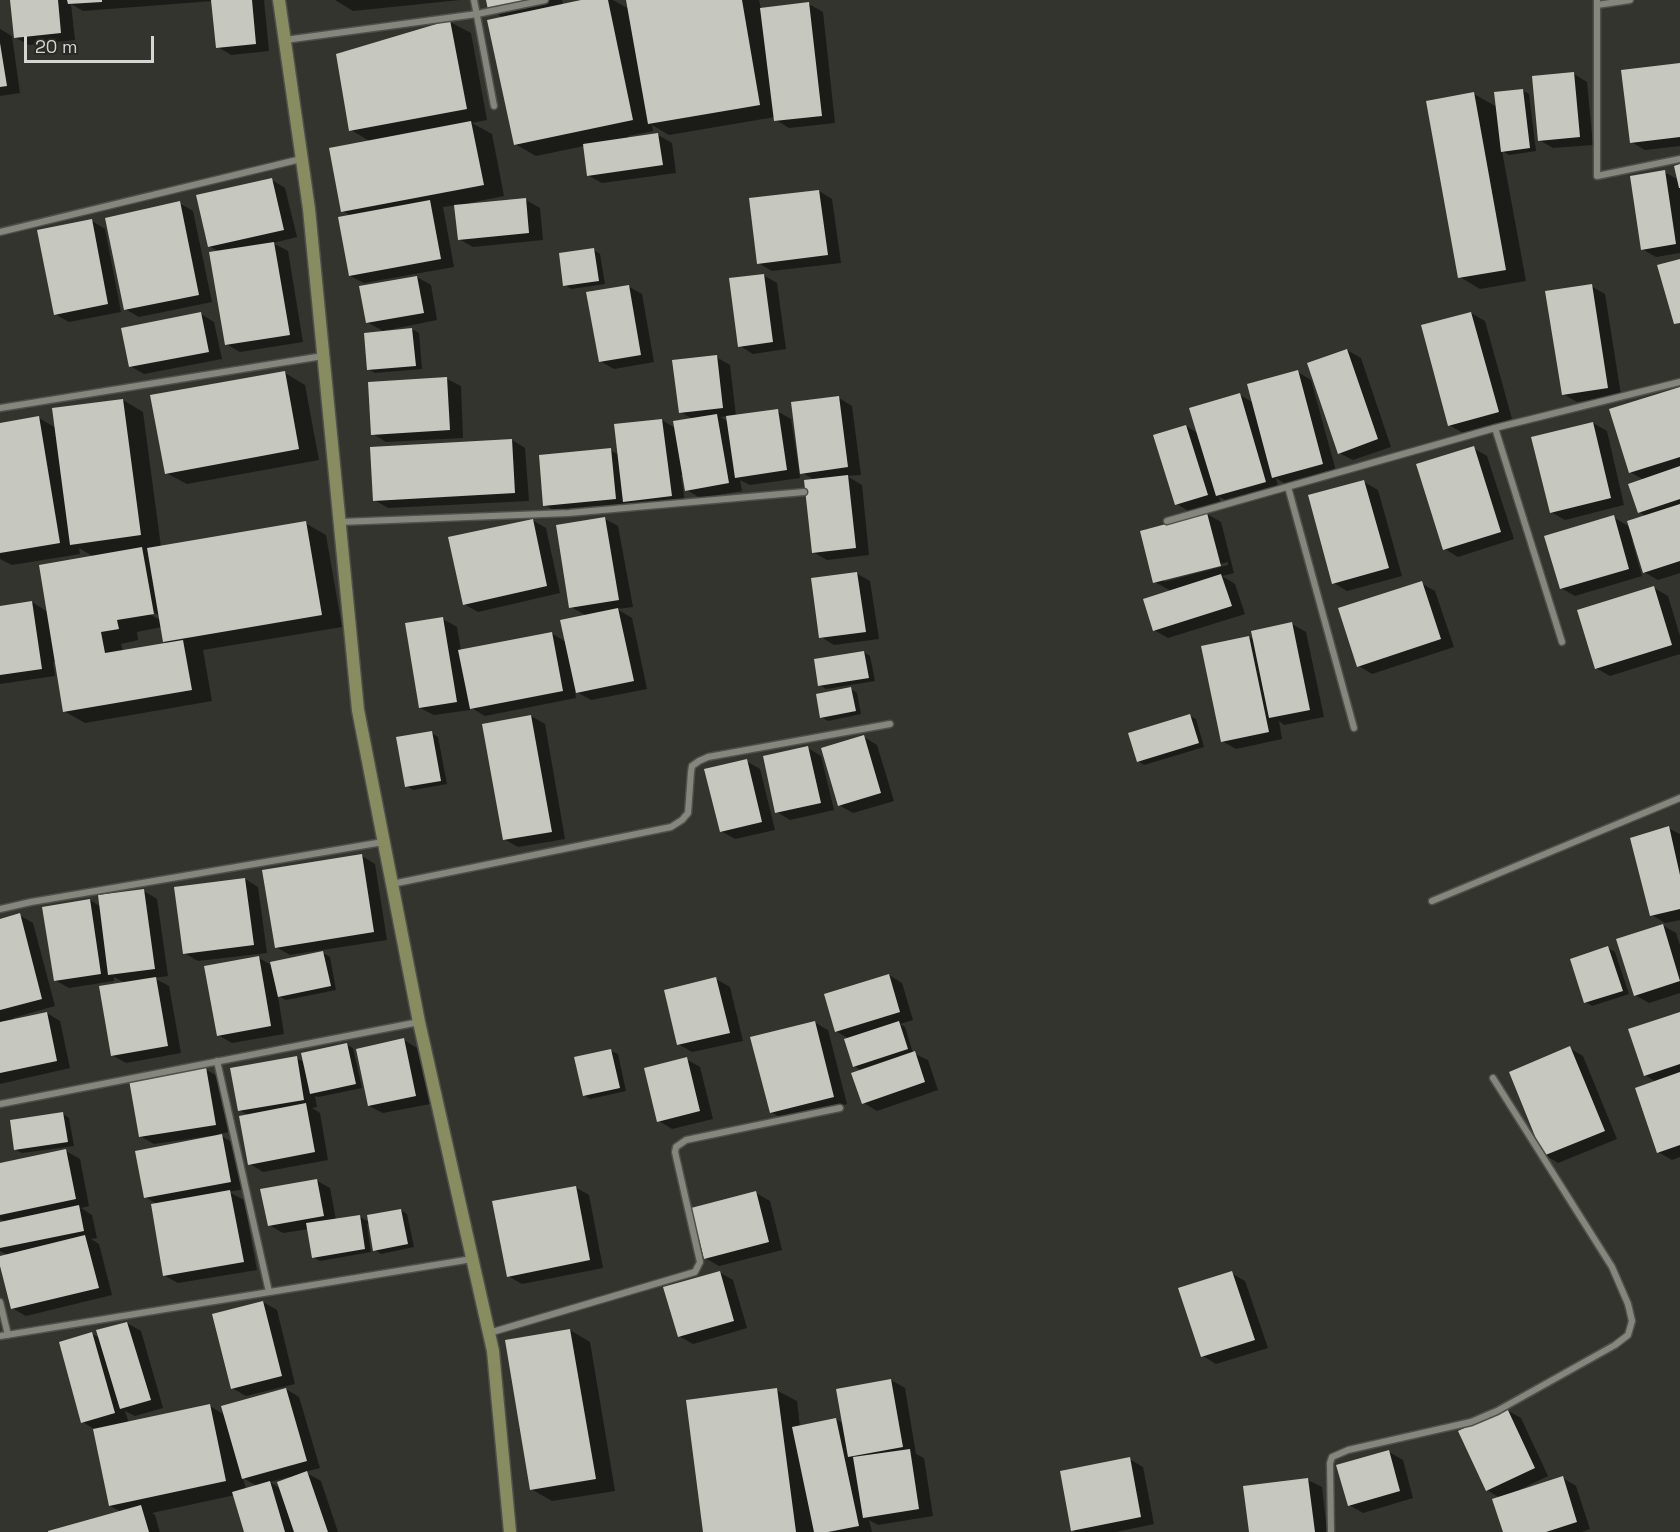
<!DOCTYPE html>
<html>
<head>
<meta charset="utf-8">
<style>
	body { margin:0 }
	#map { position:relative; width:1680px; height:1532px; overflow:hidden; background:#33342e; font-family:"Space Grotesk",sans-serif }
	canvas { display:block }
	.scale { position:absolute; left:24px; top:36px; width:130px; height:27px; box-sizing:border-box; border:3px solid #d5d6d2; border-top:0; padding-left:8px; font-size:18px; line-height:21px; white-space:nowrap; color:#d5d6d2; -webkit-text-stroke:4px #292a24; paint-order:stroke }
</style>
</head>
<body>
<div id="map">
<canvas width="1680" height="1532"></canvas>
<div class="scale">20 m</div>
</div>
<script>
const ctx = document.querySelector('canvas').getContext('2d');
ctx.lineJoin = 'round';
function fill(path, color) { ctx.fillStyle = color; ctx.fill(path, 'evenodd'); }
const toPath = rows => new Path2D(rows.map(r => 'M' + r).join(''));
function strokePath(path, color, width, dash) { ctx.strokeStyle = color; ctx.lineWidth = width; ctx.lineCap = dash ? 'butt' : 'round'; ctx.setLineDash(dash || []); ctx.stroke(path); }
fill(toPath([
	[11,0,264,0,269,51,231,55,218,47,213,1,83,11,71,4,75,40,29,45,16,38],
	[335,0,460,0,353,11],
	[487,0,562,0,563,5,589,0,613,0,629,9,628,0,759,0,761,9,809,4,823,12,835,123,789,128,776,120,775,117,669,135,652,125,653,131,628,136,629,139,658,135,672,143,676,173,602,183,589,176,584,146,536,156,515,144,504,18,489,9],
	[450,22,471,33,487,120,472,123,492,134,504,196,469,203,469,205,526,200,540,208,543,240,473,247,459,239,456,205,443,207,454,267,364,283,350,276,351,216,343,211,371,142,351,130],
	[0,29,12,36,20,93,0,96],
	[1680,64,1680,146,1645,150,1631,142],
	[1574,74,1587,82,1593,145,1553,148,1539,140],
	[1522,90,1529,94,1536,151,1509,155,1502,151,1526,281,1480,289,1460,277,1474,94,1497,107],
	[1680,166,1680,253,1656,257,1642,249,1664,172,1679,180],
	[272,180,285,188,297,237,273,243,288,251,303,342,240,352,226,344,220,252,209,246],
	[819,191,832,199,841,263,772,271,758,263],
	[179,203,193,211,212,302,139,317,125,309],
	[92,221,105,229,121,312,69,322,55,314],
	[594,250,600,254,605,284,571,289,565,285],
	[763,275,777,283,786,349,753,354,740,346],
	[417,277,431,285,437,320,383,331,367,322],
	[628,286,642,294,654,362,614,369,600,361],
	[1591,286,1605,294,1621,395,1577,402,1563,394],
	[1471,313,1485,321,1512,419,1463,433,1449,425],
	[201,314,214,322,222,359,144,374,130,366],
	[412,329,419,333,422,369,375,373,368,369],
	[1347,350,1361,358,1391,447,1353,460,1339,453],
	[716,357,730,365,736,416,777,411,791,419,799,470,802,470,839,398,852,406,861,475,847,476,862,485,869,555,827,560,813,552,815,480,799,471,800,478,750,485,740,480,742,491,700,498,687,490,684,475,681,475,685,503,638,509,629,503,629,507,558,513,545,505,610,450,619,455,662,420,675,428,693,419,680,412],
	[728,416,729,422,720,417],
	[1298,372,1311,380,1336,471,1287,485,1276,478,1279,489,1231,503,1219,497,1221,503,1190,512,1177,504,1186,426,1199,434,1240,395,1254,403],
	[285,373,305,385,319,460,187,484,166,473],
	[447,379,461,386,463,438,386,442,373,434],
	[1680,389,1680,573,1658,580,1644,572,1635,540,1632,541,1642,576,1575,596,1561,588,1613,517,1630,527,1646,516,1639,512,1644,480,1630,472],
	[123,400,143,412,161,547,305,523,326,535,342,627,203,650,212,701,85,723,64,711,56,662,53,662,55,676,0,684,0,607,32,602,48,612,94,557,79,548,80,554,12,565,0,559,0,424,39,418,56,428],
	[148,609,160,616,160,620,146,612],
	[162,627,165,645,123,652,121,644,138,640,137,632],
	[1593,423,1607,431,1624,505,1565,520,1551,512],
	[512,440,525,448,529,501,388,508,374,500],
	[1473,448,1487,456,1514,539,1458,557,1445,549],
	[1364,482,1378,490,1402,576,1347,591,1334,583],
	[1207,514,1221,522,1234,573,1222,576,1235,584,1245,614,1168,638,1154,630,1171,591,1155,582],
	[1228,562,1228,565,1164,582,1164,578],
	[605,519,618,526,633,607,617,609,632,618,647,689,591,700,575,691,576,698,485,716,470,707,470,710,434,715,420,708,443,619,457,627,461,651,551,633,566,642,587,616,571,607],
	[532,520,546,528,560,593,478,612,464,604],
	[856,573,870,581,879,639,834,645,821,637],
	[1421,583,1435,591,1454,647,1372,674,1359,666],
	[1654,588,1668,596,1680,636,1680,654,1610,676,1596,668],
	[1292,624,1306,632,1324,717,1284,725,1279,721,1282,739,1236,749,1222,741,1249,637,1255,640],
	[864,652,870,656,875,681,826,689,820,685],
	[851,689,857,693,861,714,828,721,821,717],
	[531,716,545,724,565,839,518,847,504,839],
	[1190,716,1196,719,1204,747,1144,765,1138,761],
	[432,733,438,737,447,784,413,790,407,786],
	[864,737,877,745,894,801,853,813,839,805],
	[808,748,821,756,834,810,790,820,777,812],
	[746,761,760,769,775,830,735,839,721,831],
	[1668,828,1680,834,1680,920,1665,923,1652,915],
	[362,856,375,864,387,940,290,955,276,947],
	[245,879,258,887,267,953,198,961,184,953],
	[144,891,157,899,168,976,154,978,169,986,181,1053,126,1063,112,1055,125,983,114,977,114,981,69,988,55,980,90,900,101,907],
	[19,915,33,923,55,1006,13,1018,14,1020,47,1013,60,1021,70,1068,0,1084,0,920],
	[1662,925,1676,933,1680,945,1680,993,1649,1003,1635,995],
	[1608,948,1615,952,1629,994,1592,1006,1586,1002],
	[323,953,330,957,336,990,286,1000,278,996,284,1034,232,1043,218,1035,259,958,273,966],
	[889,975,902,983,913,1020,900,1024,905,1027,913,1053,928,1060,938,1090,877,1111,864,1103,862,1071,854,1066,849,1039,836,1031],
	[716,979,730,987,743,1041,692,1052,678,1044],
	[1680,1013,1680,1157,1672,1160,1658,1152,1656,1082,1645,1075],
	[814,1022,828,1030,847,1104,785,1120,771,1112],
	[404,1040,417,1048,430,1104,383,1113,369,1106],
	[347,1045,353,1048,362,1088,318,1097,315,1096,317,1107,312,1108,320,1113,328,1160,263,1172,250,1164,248,1115,239,1110,296,1058,304,1062],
	[1569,1048,1583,1056,1617,1139,1558,1163,1545,1155],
	[611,1051,618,1054,626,1091,590,1099,584,1095],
	[686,1059,700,1067,713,1119,672,1129,659,1121],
	[205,1069,219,1077,229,1132,218,1134,235,1144,244,1189,229,1192,244,1200,257,1270,178,1283,165,1276,159,1205,145,1197,209,1138,209,1136,154,1144,140,1136],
	[63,1114,69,1118,74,1146,22,1153,16,1150],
	[66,1151,80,1159,89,1206,81,1208,92,1215,97,1238,91,1239,99,1244,112,1295,26,1316,12,1308,0,1260,0,1257,8,1255,0,1251,0,1223,5,1222,0,1219,0,1164],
	[316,1180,330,1188,336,1220,360,1217,369,1222,401,1210,407,1214,414,1247,381,1254,375,1250,370,1223,367,1224,371,1252,320,1261,313,1257,309,1229,283,1233,269,1225],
	[575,1187,589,1195,603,1268,522,1284,508,1276],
	[756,1193,770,1201,782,1250,719,1266,705,1258],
	[719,1272,733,1280,747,1328,693,1344,679,1336],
	[1231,1273,1245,1281,1268,1348,1216,1364,1203,1356],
	[263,1302,277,1310,295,1384,246,1396,232,1388],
	[127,1323,141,1331,163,1408,135,1416,125,1411,129,1423,210,1406,225,1415,286,1389,299,1397,320,1468,305,1472,321,1481,338,1532,246,1532,235,1495,152,1513,155,1515,160,1532,54,1532,122,1512,110,1506,94,1429,83,1422,92,1334,100,1338],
	[289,1477,290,1479,281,1489,270,1482],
	[243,1478,257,1486,246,1489],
	[570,1330,590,1342,615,1491,552,1501,531,1489],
	[891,1380,905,1388,916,1454,924,1458,933,1516,878,1525,869,1520,872,1532,705,1532,776,1390,797,1401,800,1427,836,1419,844,1424],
	[1507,1410,1521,1418,1548,1476,1519,1490,1520,1492,1563,1478,1576,1486,1590,1529,1582,1532,1504,1532,1500,1498,1487,1490],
	[1389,1452,1403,1460,1413,1498,1363,1513,1349,1505],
	[1129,1459,1143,1467,1154,1524,1116,1532,1076,1532,1072,1530],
	[1308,1480,1322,1487,1327,1532,1250,1532]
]), '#0007');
fill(toPath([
	[10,0,58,0,61,33,14,38],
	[67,0,102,0,102,2,68,4],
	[211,0,252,0,256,44,216,48],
	[486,0,536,0,488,10],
	[581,0,608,0,633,120,514,145,487,20],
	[626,0,742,0,760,105,648,124],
	[809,2,822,116,774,121,760,8],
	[450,20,467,109,349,131,336,54],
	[0,43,7,86,0,87],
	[1680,63,1680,137,1630,143,1621,70],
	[1574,72,1580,137,1538,141,1532,76],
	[1523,89,1530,148,1501,152,1494,92],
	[1474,92,1506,270,1458,278,1426,101],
	[471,121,484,185,341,212,329,148],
	[658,133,663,165,587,176,583,144],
	[1680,164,1680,188,1679,188,1674,166],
	[1665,170,1676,244,1641,250,1630,176],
	[272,178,284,230,208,247,196,195],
	[819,190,828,255,757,264,749,198],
	[526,198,529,233,458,240,454,205],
	[430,200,441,259,349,276,338,217],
	[180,201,199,295,124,310,105,218],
	[92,219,108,304,54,315,37,230],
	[274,242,290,335,225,345,209,252],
	[594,248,599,281,563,286,559,253],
	[1680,259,1680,323,1674,324,1657,265],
	[764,274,773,342,738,347,729,278],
	[417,276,424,313,366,323,359,286],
	[1592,284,1608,388,1562,395,1545,291],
	[629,285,641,355,599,362,586,292],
	[201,312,209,352,129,367,121,328],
	[1471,312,1499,412,1448,426,1421,325],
	[412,328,416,366,367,370,364,333],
	[1347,349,1378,439,1338,454,1307,363],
	[717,355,723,408,679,413,672,360],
	[1298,370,1323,464,1272,478,1247,384],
	[285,371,299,449,165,474,150,395],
	[447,377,450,430,371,435,368,382],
	[1680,387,1680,457,1629,473,1609,409],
	[1240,393,1266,482,1216,496,1189,408],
	[839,396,848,467,800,474,791,402],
	[123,399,141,535,70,545,52,408],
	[778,409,787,470,735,478,726,416],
	[717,414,729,483,685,491,673,421],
	[39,416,60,543,0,553,0,423],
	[662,419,672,496,623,502,614,424],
	[1593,422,1611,498,1550,513,1531,437],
	[1186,425,1208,495,1175,505,1153,435],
	[512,439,515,493,373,501,370,447],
	[1474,446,1501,532,1443,550,1416,464],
	[611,448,616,499,543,506,539,455],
	[1680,466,1680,499,1638,513,1628,484],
	[848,475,856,548,812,553,804,480],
	[1364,480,1389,568,1332,584,1308,495],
	[1680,504,1680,561,1643,573,1627,521],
	[1207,513,1221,566,1153,583,1140,531],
	[1614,515,1629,569,1560,589,1544,536],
	[605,517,619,600,569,608,556,525],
	[533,519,547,586,463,605,448,537],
	[306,521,322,615,163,642,147,548],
	[142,547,154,614,117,620,119,629,101,632,105,653,183,640,192,690,63,712,39,565],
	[857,572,866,632,819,638,811,578],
	[1221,574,1232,606,1153,631,1143,599],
	[1422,581,1441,639,1357,667,1338,608],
	[1654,586,1672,645,1595,669,1577,610],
	[32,601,42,669,0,675,0,606],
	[618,608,634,681,576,693,560,620],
	[443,617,457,702,419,708,405,623],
	[1292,622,1310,710,1269,718,1251,631],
	[552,632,563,691,470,709,458,650],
	[1249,636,1269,732,1221,742,1201,646],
	[864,651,869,678,818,686,814,659],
	[851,687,856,711,820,718,816,694],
	[1190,714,1199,743,1137,762,1128,733],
	[531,715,552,832,503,840,482,724],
	[432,731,441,781,405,787,396,737],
	[864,735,881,793,838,806,821,748],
	[808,746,821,803,775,813,763,756],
	[747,759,762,822,720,832,704,769],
	[1669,826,1680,875,1680,909,1650,916,1630,838],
	[362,854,374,932,275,948,262,870],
	[245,878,254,945,183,954,174,887],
	[144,889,155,969,108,975,98,895],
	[90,899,101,974,54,981,42,907],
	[20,913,42,999,0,1010,0,919],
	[1663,924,1680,981,1634,996,1616,939],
	[1608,946,1623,991,1584,1003,1570,959],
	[323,951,331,986,278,997,270,962],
	[259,956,271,1026,217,1036,204,966],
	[889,974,900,1012,835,1032,824,994],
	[156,977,168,1046,111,1056,99,986],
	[716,977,730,1033,677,1045,664,990],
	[47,1012,57,1061,0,1073,0,1022],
	[1680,1012,1680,1064,1644,1076,1628,1029],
	[815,1021,834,1097,770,1113,750,1037],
	[899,1021,908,1049,853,1067,844,1039],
	[404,1038,416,1096,368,1106,356,1049],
	[347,1043,356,1084,310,1094,301,1053],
	[1570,1046,1605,1131,1543,1156,1509,1072],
	[611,1049,620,1088,583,1096,574,1057],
	[915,1051,925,1082,862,1104,851,1073],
	[297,1056,304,1100,238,1111,230,1068],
	[687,1057,700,1111,657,1122,644,1068],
	[206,1067,216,1125,139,1137,129,1080],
	[1680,1072,1680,1145,1657,1153,1635,1088],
	[306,1103,315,1152,248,1165,239,1116],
	[63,1112,68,1142,14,1150,10,1120],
	[222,1134,231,1182,144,1198,135,1151],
	[66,1149,76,1199,0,1215,0,1163],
	[317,1179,324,1216,268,1226,260,1189],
	[576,1186,590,1260,507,1277,492,1201],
	[230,1190,244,1262,163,1276,151,1204],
	[756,1191,769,1242,704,1259,691,1208],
	[79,1205,84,1231,0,1248,0,1222],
	[401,1209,408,1244,373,1251,367,1215],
	[360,1215,365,1249,312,1258,306,1223],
	[85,1235,99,1288,11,1309,0,1266,0,1256],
	[720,1271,734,1321,678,1337,663,1287],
	[1232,1271,1255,1340,1201,1357,1178,1288],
	[263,1301,282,1376,231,1389,212,1314],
	[127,1322,151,1400,120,1409,96,1330],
	[570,1329,596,1479,530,1490,505,1340],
	[92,1332,115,1413,81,1423,59,1342],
	[891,1379,903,1447,848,1457,836,1389],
	[286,1388,307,1461,242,1479,221,1406],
	[777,1388,796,1532,703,1532,686,1400],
	[210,1404,226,1481,109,1506,93,1429],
	[1507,1408,1535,1468,1486,1491,1458,1431],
	[836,1418,859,1526,828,1532,814,1532,792,1427],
	[910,1449,919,1509,863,1518,853,1457],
	[1389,1450,1400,1491,1348,1506,1336,1465],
	[1130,1457,1141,1517,1071,1531,1060,1471],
	[307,1471,328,1532,294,1532,277,1482],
	[1563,1476,1577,1522,1546,1532,1503,1532,1492,1499],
	[1308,1478,1315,1532,1249,1532,1243,1486],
	[270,1481,285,1532,244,1532,232,1492],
	[141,1505,149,1532,48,1532,48,1531]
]), '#c6c8c0');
const minor = toPath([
	[474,0,494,106],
	[1597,0,1597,176,1680,159],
	[1597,5,1630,0],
	[285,40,477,14,545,0],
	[0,232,301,159],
	[0,408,323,356],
	[1495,428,1562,642],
	[1288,487,1354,728],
	[1167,521,1495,428,1680,382],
	[340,522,569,513,804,492],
	[392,884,671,827,682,820,688,813,691,772,692,766,699,761,708,757,890,724],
	[1432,901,1680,798],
	[0,909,31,902,383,842],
	[217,1061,269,1292],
	[0,1104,419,1022],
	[0,1302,8,1335],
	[489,1333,695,1272,700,1262,675,1152,676,1147,686,1140,840,1108],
	[0,1336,472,1259],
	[1331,1532,1330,1463,1332,1457,1348,1450,1471,1422,1497,1411,1615,1345,1628,1335,1632,1321,1628,1304,1612,1267,1493,1078]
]);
const secondary = toPath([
	[279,0,309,209,358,710,419,1022,493,1351,510,1532]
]);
strokePath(minor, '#4f504b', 9);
strokePath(secondary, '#4f504b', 15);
strokePath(minor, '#85877f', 6);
strokePath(secondary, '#878c61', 12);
</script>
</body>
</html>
